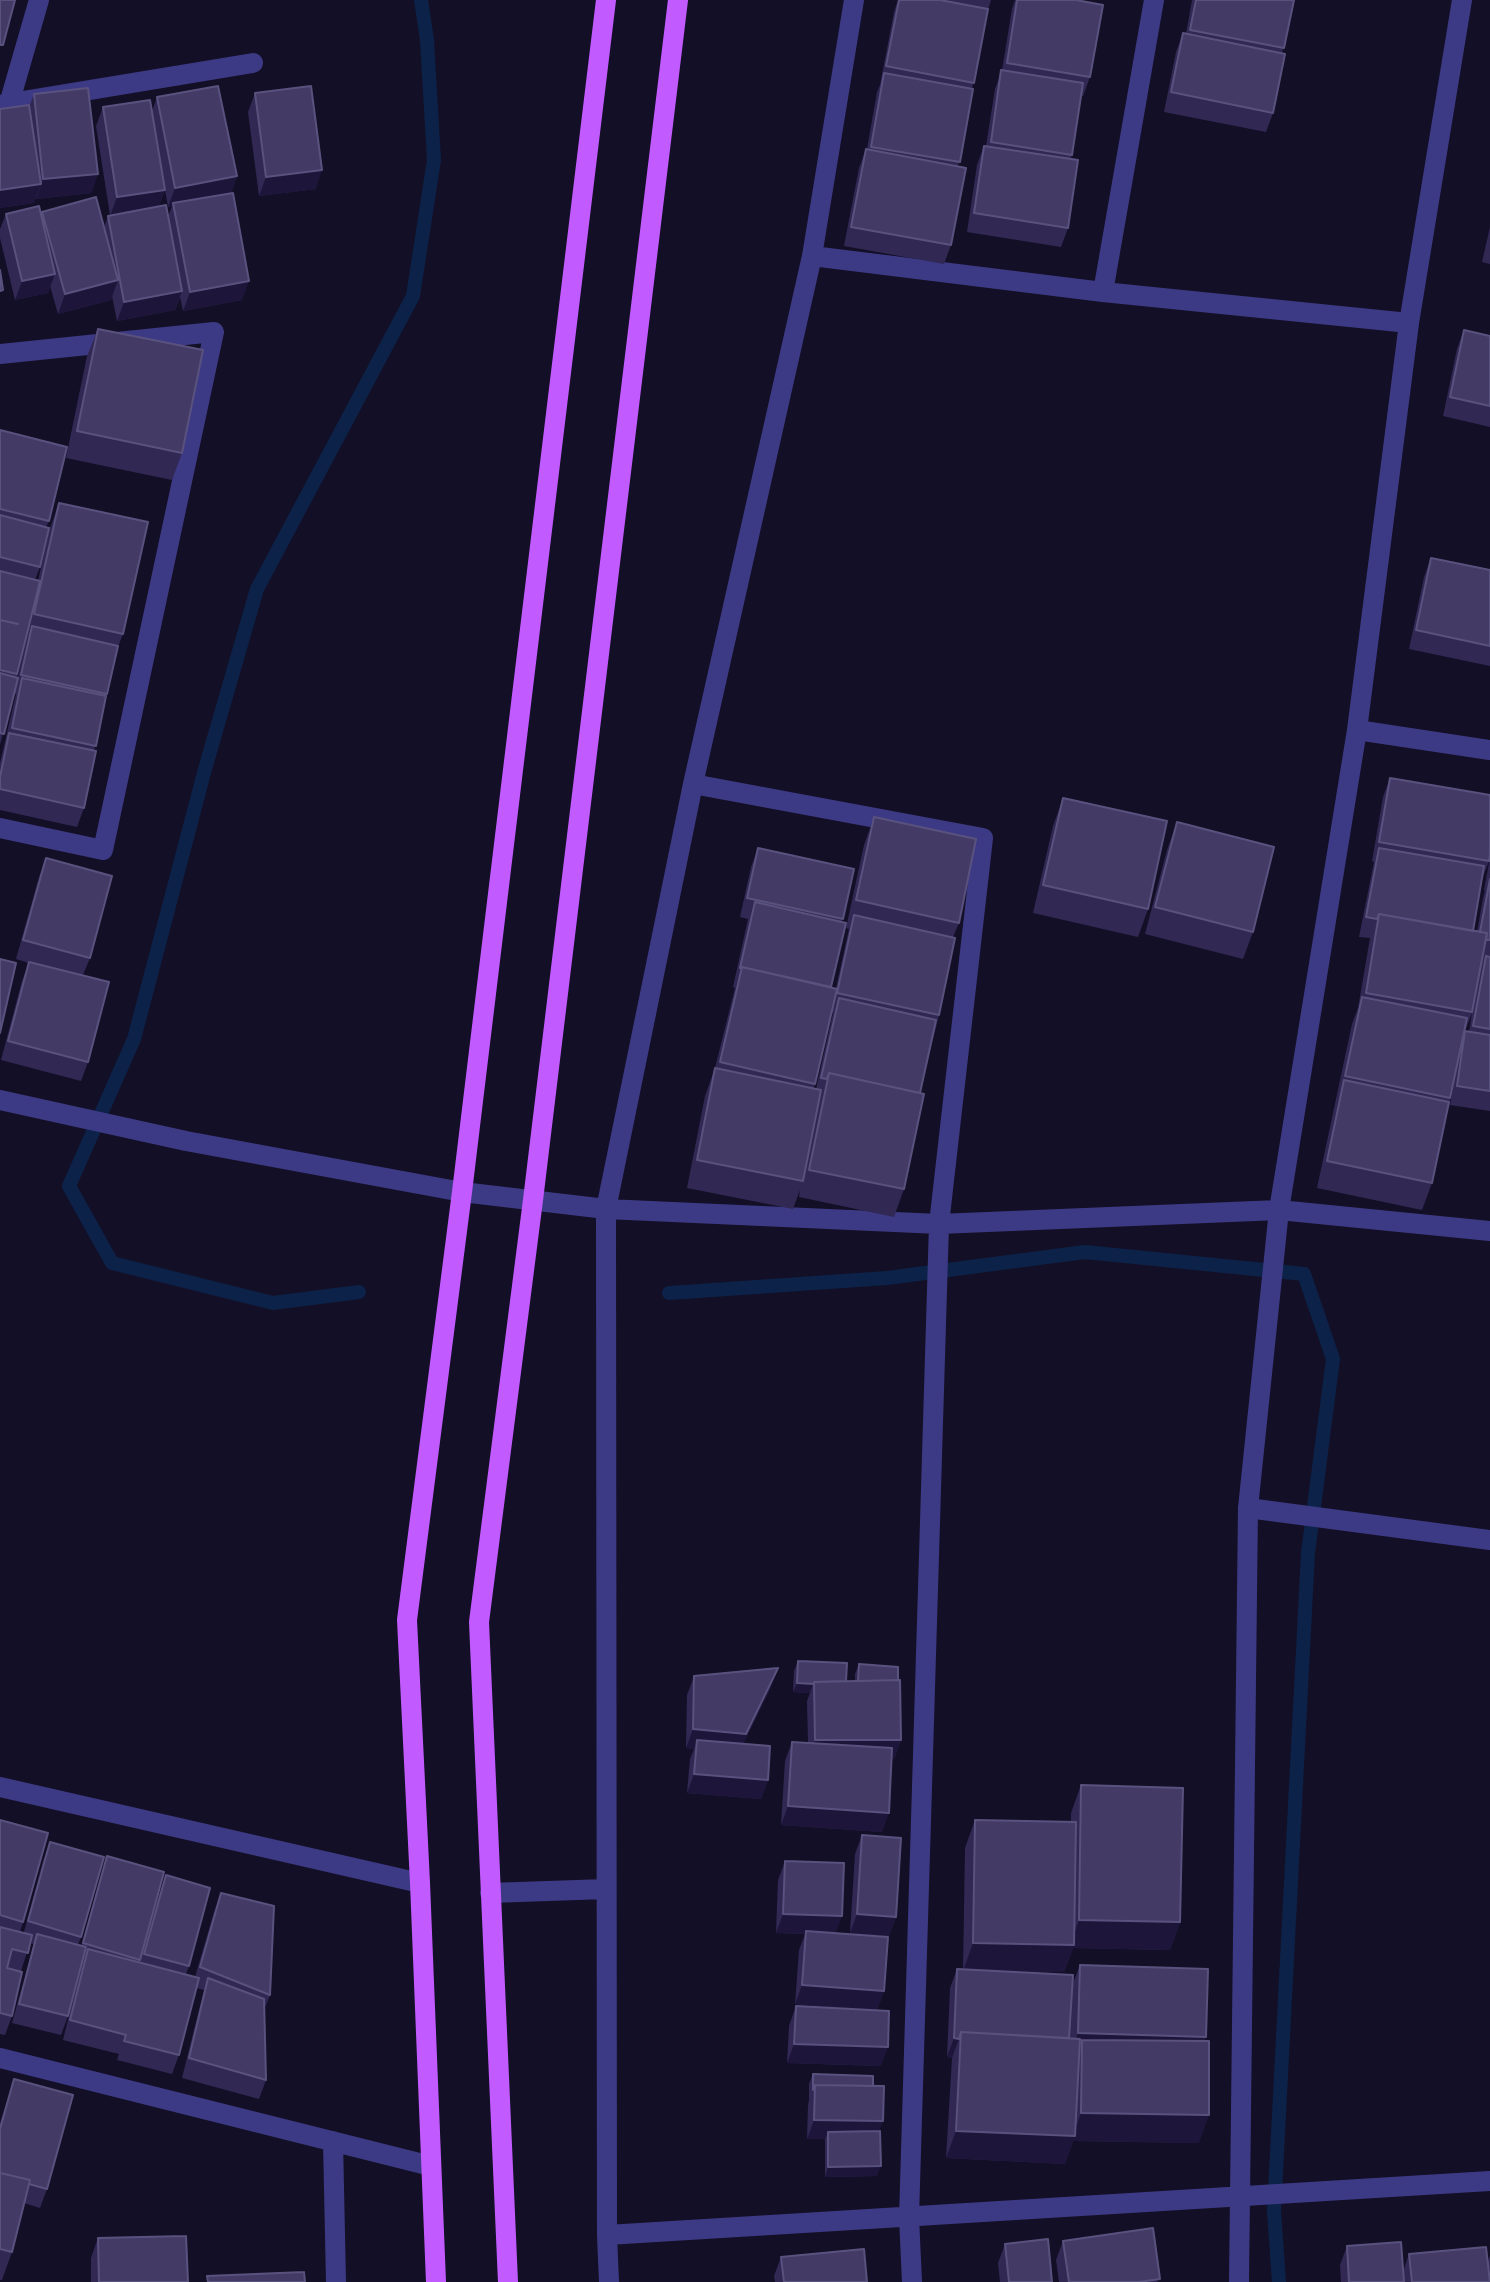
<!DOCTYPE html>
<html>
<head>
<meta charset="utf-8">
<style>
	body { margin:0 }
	canvas { display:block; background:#130f26 }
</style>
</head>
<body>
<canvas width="1490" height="2282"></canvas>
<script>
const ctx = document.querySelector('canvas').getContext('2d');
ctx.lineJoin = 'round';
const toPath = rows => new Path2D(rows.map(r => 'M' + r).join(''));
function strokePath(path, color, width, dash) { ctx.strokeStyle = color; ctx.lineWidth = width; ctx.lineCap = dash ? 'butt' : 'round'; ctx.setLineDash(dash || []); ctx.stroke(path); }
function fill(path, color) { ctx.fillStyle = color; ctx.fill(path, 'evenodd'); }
strokePath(toPath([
	[359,1292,273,1303,112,1263,69,1186,134,1039,205,769,257,589,413,296,434,160,427,40,421,0],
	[669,1293,887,1278,1085,1252,1304,1274,1333,1359,1308,1553,1274,2211,1279,2282]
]), '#0c2248', 14);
strokePath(toPath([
	[9,104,39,0],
	[0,105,253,63],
	[812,256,1103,292,1409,323],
	[1103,292,1154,0],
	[0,354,214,332,103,850,0,828],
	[1357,730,1490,750],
	[693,784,983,838,939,1224,909,2217,912,2282],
	[0,1100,186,1141,462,1192,606,1209,939,1224,1279,1210,1490,1231],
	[1248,1508,1490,1540],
	[0,1787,420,1883],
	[490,1893,606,1889],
	[0,2058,431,2166],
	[333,2141,336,2282],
	[607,2235,1490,2181],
	[609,2282,607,2235,606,1209,693,784,812,256,854,0],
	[1239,2282,1248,1508,1279,1210,1357,730,1409,323,1462,0]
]), '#3d3a85', 20);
strokePath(toPath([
	[436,2282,420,1883,407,1620,462,1192,606,0],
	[508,2282,479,1622,533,1200,678,0]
]), '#c25bff', 20);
fill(toPath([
	[898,0,991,0,988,10,972,89,958,166,951,245,944,264,844,246,859,168,866,149,867,149,877,92,880,85,894,12],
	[1015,0,1076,0,1090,77,1083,96,1081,96,1071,159,1068,228,1061,247,967,232,977,165,984,146,986,146,995,89,1002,70,1012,9],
	[1192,0,1294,0,1282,53,1273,113,1266,132,1164,112,1176,52,1183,33,1186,34],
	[255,93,316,189,259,196,248,112],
	[34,94,98,174,91,193,36,199,36,196,34,203,0,208,0,109,29,107],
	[157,97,237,176,231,193,242,300,183,311,180,297,175,310,117,321,112,296,111,300,58,314,50,286,48,293,15,300,0,238,0,229,6,214,41,215,42,212,104,227,108,216,110,215,96,126,103,107,152,111],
	[165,190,168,207,172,206,168,217,159,206],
	[1490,227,1490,264,1482,262],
	[98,329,182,453,172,480,66,458,87,356],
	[1464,330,1490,336,1490,427,1443,416,1457,349],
	[0,430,49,521,46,527,40,567,35,580,38,581,49,531,59,503,123,634,117,649,94,751,84,808,77,827,0,810,0,763,16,694,14,694,26,642,0,745],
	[1431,558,1490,570,1490,666,1409,649,1424,577],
	[1390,778,1489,861,1482,879,1473,931,1477,932,1483,898,1485,891,1484,890,1490,858,1490,1111,1450,1105,1455,1076,1432,1183,1422,1210,1317,1188,1352,1024,1358,1008,1370,938,1359,937,1374,862,1372,861,1383,797],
	[1472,1013,1469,1032,1465,1031,1461,1042],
	[1063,798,1148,909,1138,937,1033,913,1053,826],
	[874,817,959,923,953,937,939,1015,920,1093,904,1189,894,1217,799,1197,800,1190,793,1209,687,1188,705,1096,715,1068,735,988,733,987,748,919,740,917,751,867,758,848,854,869,842,922,831,987,836,988,849,929,846,928,864,845],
	[832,1012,833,1013,816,1089,814,1088],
	[1177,822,1253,932,1243,959,1145,934,1167,850],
	[46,858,90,958,83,975,88,1062,81,1081,1,1060,22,981,29,963,16,959,39,877],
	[798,1661,846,1681,855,1681,855,1674,859,1664,898,1680,901,1740,894,1759,892,1759,882,1832,781,1825,785,1761,792,1742,808,1743,807,1701,810,1693,793,1692,794,1671],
	[694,1676,771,1687,743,1744,768,1780,761,1799,687,1793,690,1759,694,1749,686,1748,687,1695],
	[1081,1785,1180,1922,1170,1950,1073,1948,1064,1972,1007,1971,1072,1986,1080,1965,1205,2041,1199,2143,1073,2141,1065,2164,946,2158,952,2058,947,2057,950,1988,957,1969,963,1969,965,1848,975,1820,1071,1822,1071,1813],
	[0,1822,23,1922,20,1932,24,1932,43,1861,50,1842,81,1937,78,1945,81,1946,101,1875,107,1856,164,1872,139,1962,159,1894,166,1875,189,1966,186,1974,195,1977,214,1912,221,1893,270,1995,264,2010,266,2080,259,2099,182,2078,204,1990,197,1988,179,2055,172,2074,117,2060,119,2054,63,2040,80,1972,68,2016,61,2035,12,2023,34,1944,30,1943,21,1971,12,2016,5,2035,0,2034],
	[862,1835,896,1917,889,1936,850,1933,855,1854],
	[785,1861,842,1916,835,1933,884,1991,877,2010,795,2004,799,1950,805,1934,776,1933,778,1880],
	[796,2006,881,2066,787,2063,789,2026],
	[813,2074,873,2086,879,2131,877,2176,825,2177,825,2139,807,2139,808,2105,809,2100,809,2084],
	[14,2079,47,2189,40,2208,24,2203,12,2252,2,2280,0,2280,0,2123],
	[98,2238,188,2282,91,2282,91,2258],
	[1063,2241,1159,2282,1059,2282,1056,2260],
	[1005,2244,1052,2282,1000,2282,998,2263],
	[1347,2246,1403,2272,1409,2254,1488,2261,1490,2256,1490,2282,1341,2282,1340,2265],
	[781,2257,867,2282,775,2282,774,2276]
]), '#312854');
fill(toPath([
	[322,170,316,189,259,196,266,177],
	[98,174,91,193,36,199,43,179],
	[237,176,230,195,173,203,172,206,168,207,175,188],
	[41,184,34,203,0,208,0,190],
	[165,190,158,209,110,216,117,197],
	[55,274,48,293,15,300,22,281],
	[118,280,111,300,58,314,65,294],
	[249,281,242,300,183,311,190,292],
	[182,291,175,310,117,321,124,302],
	[778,1668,771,1687,739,1753,697,1740,694,1749,686,1748,693,1729],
	[797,1683,813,1684,810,1693,793,1692],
	[815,1740,901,1740,894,1759,808,1760],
	[694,1774,768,1780,761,1799,687,1793],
	[788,1806,889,1813,882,1832,781,1825],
	[783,1914,842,1916,835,1935,806,1931,805,1934,776,1933],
	[857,1914,896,1917,889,1936,850,1933],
	[1079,1920,1180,1922,1170,1950,1073,1948,1064,1972,963,1971,973,1943,1070,1945],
	[802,1985,884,1991,877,2010,795,2004],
	[1078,2033,1206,2037,1196,2064,1082,2040,1074,2061,1068,2061],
	[954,2038,959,2039,952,2058,947,2057],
	[794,2044,888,2047,881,2066,787,2063],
	[1081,2113,1209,2115,1199,2143,1073,2141,1065,2164,946,2158,956,2131,1073,2136],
	[814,2120,883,2121,876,2140,828,2132,825,2139,807,2139],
	[881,2166,877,2176,825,2177,828,2167]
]), '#1d163a');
const building = toPath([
	[0,0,15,0,3,45,0,45,0,0],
	[899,0,940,0,988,9,974,83,886,66,899,0],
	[1017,0,1076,0,1103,5,1090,77,1007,63,1017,0],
	[1196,0,1294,0,1284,48,1190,30,1196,0],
	[1183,33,1285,54,1273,113,1171,92,1183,33],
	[1001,70,1083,83,1072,155,991,142,1001,70],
	[884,73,973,89,960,162,871,147,884,73],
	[218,86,237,176,175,188,157,97,218,86],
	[311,86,322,170,266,177,255,93,311,86],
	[88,88,98,174,43,179,34,94,88,88],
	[150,100,165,190,117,197,103,107,150,100],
	[29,105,41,184,0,190,0,109,29,105],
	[984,146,1078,160,1068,228,974,213,984,146],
	[866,149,966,168,951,245,851,227,866,149],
	[233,193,249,281,190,292,173,203,233,193],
	[96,197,118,280,65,294,42,212,96,197],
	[166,205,182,291,124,302,108,216,166,205],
	[39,206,55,274,22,281,6,214,39,206],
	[0,270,3,290,0,291,0,270],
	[98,329,203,350,182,453,77,431,98,329],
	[1464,330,1490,336,1490,406,1450,397,1464,330],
	[0,430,67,447,49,521,0,509,0,430],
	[59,503,148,522,123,634,34,614,59,503],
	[0,515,49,528,40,567,0,557,0,515],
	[1431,558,1490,570,1490,646,1416,630,1431,558],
	[0,571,40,581,17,674,0,670,0,620,18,624,0,620,0,571],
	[32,626,118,646,107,694,21,675,32,626],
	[0,673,18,678,4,734,0,733,0,673],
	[22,678,106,696,96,746,12,728,22,678],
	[9,733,96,751,84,808,0,789,0,777,9,733],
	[1390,778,1490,795,1490,854,1489,861,1379,842,1390,778],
	[1063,798,1167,821,1148,909,1043,885,1063,798],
	[874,817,976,839,959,923,856,900,874,817],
	[1177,822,1274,847,1253,932,1155,907,1177,822],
	[758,848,854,869,843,919,747,898,758,848],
	[1379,848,1484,866,1473,931,1379,914,1377,919,1366,917,1379,848],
	[46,858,112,876,90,958,23,940,46,858],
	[1490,879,1490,940,1486,940,1487,933,1480,932,1490,879],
	[755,902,846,923,831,987,742,967,742,968,740,968,755,902],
	[1379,914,1487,933,1472,1012,1366,993,1379,914],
	[854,915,955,938,939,1015,837,993,854,915],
	[1486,956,1490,957,1490,1029,1473,1026,1486,956],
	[0,959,16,963,0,1033,0,959],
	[29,962,109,982,88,1062,8,1041,29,962],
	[742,967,837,989,815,1084,720,1062,742,967],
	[1362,997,1467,1018,1450,1098,1345,1076,1362,997],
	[839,998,936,1020,920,1093,829,1073,827,1079,821,1078,839,998],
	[1465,1031,1490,1035,1490,1091,1457,1086,1465,1031],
	[715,1068,821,1090,803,1181,697,1160,715,1068],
	[829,1073,924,1094,904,1189,809,1170,829,1073],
	[1344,1080,1449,1102,1432,1183,1327,1161,1344,1080],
	[798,1661,847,1663,846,1681,814,1682,814,1684,797,1683,798,1661],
	[859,1664,898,1667,898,1680,858,1681,859,1664],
	[778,1668,746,1734,693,1729,694,1676,778,1668],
	[900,1680,901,1740,815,1740,814,1682,900,1680],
	[697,1740,770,1746,768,1780,694,1774,697,1740],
	[792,1742,892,1748,889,1813,788,1806,792,1742],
	[1081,1785,1183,1788,1180,1922,1079,1920,1081,1785],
	[0,1820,48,1833,23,1922,0,1915,0,1820],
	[975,1820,1076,1822,1074,1945,973,1943,975,1820],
	[862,1835,901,1838,896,1917,857,1914,862,1835],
	[50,1842,104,1857,81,1937,28,1921,50,1842],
	[107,1856,164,1872,140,1960,83,1943,107,1856],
	[785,1861,844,1863,842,1916,783,1914,785,1861],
	[166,1875,210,1888,189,1966,144,1954,166,1875],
	[221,1893,274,1906,270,1995,200,1967,221,1893],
	[0,1927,32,1935,28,1953,12,1949,7,1968,22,1972,12,2016,0,2013,0,1927],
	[806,1931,888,1937,884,1991,802,1985,806,1931],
	[37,1934,86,1947,68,2016,19,2004,37,1934],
	[88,1949,199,1978,179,2055,124,2041,126,2035,70,2020,88,1949],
	[1080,1965,1208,1969,1206,2037,1078,2033,1080,1965],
	[957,1969,1073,1975,1069,2038,961,2032,959,2039,954,2038,957,1969],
	[208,1978,264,1999,266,2080,189,2058,208,1978],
	[796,2006,889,2011,888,2047,794,2044,796,2006],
	[961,2032,1080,2039,1075,2136,956,2131,961,2032],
	[1082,2040,1209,2041,1209,2115,1081,2113,1082,2040],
	[813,2074,873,2076,873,2086,815,2085,813,2090,813,2074],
	[14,2079,73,2095,47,2189,29,2184,30,2180,0,2173,0,2129,14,2079],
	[815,2085,884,2086,883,2121,814,2120,815,2085],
	[880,2131,881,2166,828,2167,828,2132,880,2131],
	[0,2173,30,2180,12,2252,0,2249,0,2173],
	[1153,2228,1160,2279,1139,2282,1069,2282,1063,2241,1153,2228],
	[186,2236,188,2282,99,2282,98,2238,186,2236],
	[1048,2239,1052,2282,1009,2282,1005,2244,1048,2239],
	[1401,2242,1404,2282,1349,2282,1347,2246,1401,2242],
	[1486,2247,1490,2282,1412,2282,1409,2254,1486,2247],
	[864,2249,867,2282,784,2282,781,2257,864,2249],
	[304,2272,305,2282,208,2282,207,2276,304,2272]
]);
fill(building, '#433a66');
strokePath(building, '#5a527e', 2);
</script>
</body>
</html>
